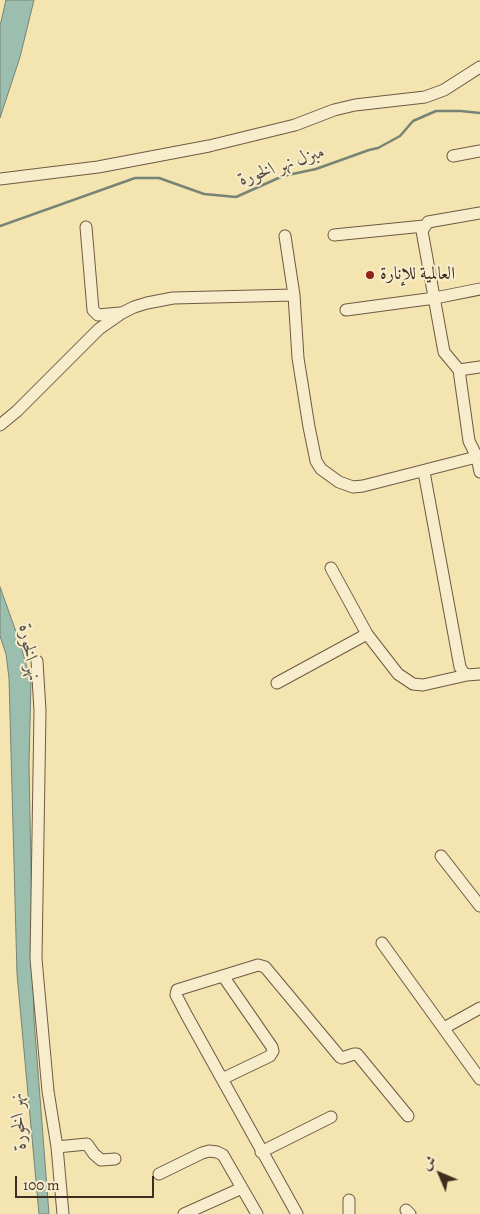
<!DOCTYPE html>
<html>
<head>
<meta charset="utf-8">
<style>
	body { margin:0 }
	#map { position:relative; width:480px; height:1214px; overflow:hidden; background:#f3e4b0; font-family:Alegreya,Amiri,serif }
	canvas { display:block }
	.north { position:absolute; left:415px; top:1149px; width:50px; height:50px; -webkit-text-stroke:4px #f7edcc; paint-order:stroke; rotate:315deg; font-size:14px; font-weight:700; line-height:20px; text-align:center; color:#412c20 }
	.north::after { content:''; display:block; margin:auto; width:18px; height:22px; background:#412c20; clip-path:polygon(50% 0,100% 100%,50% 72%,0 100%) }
	.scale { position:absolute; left:15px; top:1176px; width:139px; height:22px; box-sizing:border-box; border:2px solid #412c20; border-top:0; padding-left:6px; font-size:15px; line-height:18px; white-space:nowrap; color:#412c20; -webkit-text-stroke:4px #f7edcc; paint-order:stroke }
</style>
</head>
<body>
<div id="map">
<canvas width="480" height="1214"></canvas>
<div class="north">ش</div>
<div class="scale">100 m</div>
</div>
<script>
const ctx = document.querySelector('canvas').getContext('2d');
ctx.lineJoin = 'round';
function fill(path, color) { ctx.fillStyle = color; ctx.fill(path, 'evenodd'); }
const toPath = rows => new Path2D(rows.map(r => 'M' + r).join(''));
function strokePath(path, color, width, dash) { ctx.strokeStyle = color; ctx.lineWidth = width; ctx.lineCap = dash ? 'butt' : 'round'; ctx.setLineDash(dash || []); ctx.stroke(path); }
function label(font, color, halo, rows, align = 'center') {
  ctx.font = font + ' Alegreya,Amiri,serif'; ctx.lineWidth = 4; ctx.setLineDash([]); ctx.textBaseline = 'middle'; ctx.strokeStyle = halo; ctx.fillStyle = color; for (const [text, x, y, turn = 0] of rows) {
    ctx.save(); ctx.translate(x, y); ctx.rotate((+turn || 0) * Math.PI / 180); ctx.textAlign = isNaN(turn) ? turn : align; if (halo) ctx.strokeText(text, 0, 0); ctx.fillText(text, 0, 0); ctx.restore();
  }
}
const water = toPath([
	[6,0,34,0,20,57,0,118,0,26,6,0],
	[0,587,19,640,31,681,29,764,34,1020,49,1214,39,1214,17,974,9,678,6,654,0,636,0,587]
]);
fill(water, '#9bbeae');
strokePath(water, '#778475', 1);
strokePath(toPath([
	[0,226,135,178,159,178,204,194,236,197,283,176,316,169,369,150,378,148,400,136,413,121,436,111,461,111,480,113]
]), '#778475', 2.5);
const minor = toPath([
	[453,156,480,151],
	[0,179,98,167,209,146,295,125,334,110,355,105,425,97,444,90,480,67],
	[480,213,428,222,422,231,444,352,459,370,469,441,477,457,480,472],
	[86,227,93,310,98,315,120,313],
	[334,235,424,226],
	[285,236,294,295,298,358,309,427,316,461,321,469,339,482,353,487,363,486,480,456],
	[346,310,435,298,480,289],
	[459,370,480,367],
	[0,425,17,411,99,329,122,313,134,307,147,303,173,298,294,295],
	[424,472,460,667,463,672,467,675,480,674],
	[331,568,367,634,398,674,413,684,423,685,467,675],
	[37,661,40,711,36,959,48,1091,57,1147,63,1214],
	[277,683,367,634],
	[441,856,480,906],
	[382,943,480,1079],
	[444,1028,480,1008],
	[222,1079,270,1056,273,1051,272,1047,223,976],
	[57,1147,87,1144,94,1154,101,1160,115,1159],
	[261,1152,331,1117],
	[159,1174,202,1153,209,1151,217,1152,223,1155,227,1162,257,1214],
	[406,1210,410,1214],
	[184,1214,242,1188],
	[297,1214,187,1016,176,995,177,990,258,965,265,967,340,1057,342,1058,354,1054,357,1054,408,1116],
	[349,1214,349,1200]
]);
strokePath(minor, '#6e5a44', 13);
strokePath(minor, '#f7edcc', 11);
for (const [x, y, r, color] of [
	[370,275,5,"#8f2418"]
]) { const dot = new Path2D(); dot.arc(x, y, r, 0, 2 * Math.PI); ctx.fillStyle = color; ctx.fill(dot); strokePath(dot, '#f7edcc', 2); }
label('18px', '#412c20', '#f7edcc', [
	["العالمية للإنارة",380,275]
], 'left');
label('italic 19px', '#585044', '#f7edcc', [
	["مبزل نهر الخورة",282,166,-19],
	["نهر الخورة",29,653,80],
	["نهر الخورة",19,1121,-94]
]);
</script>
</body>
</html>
